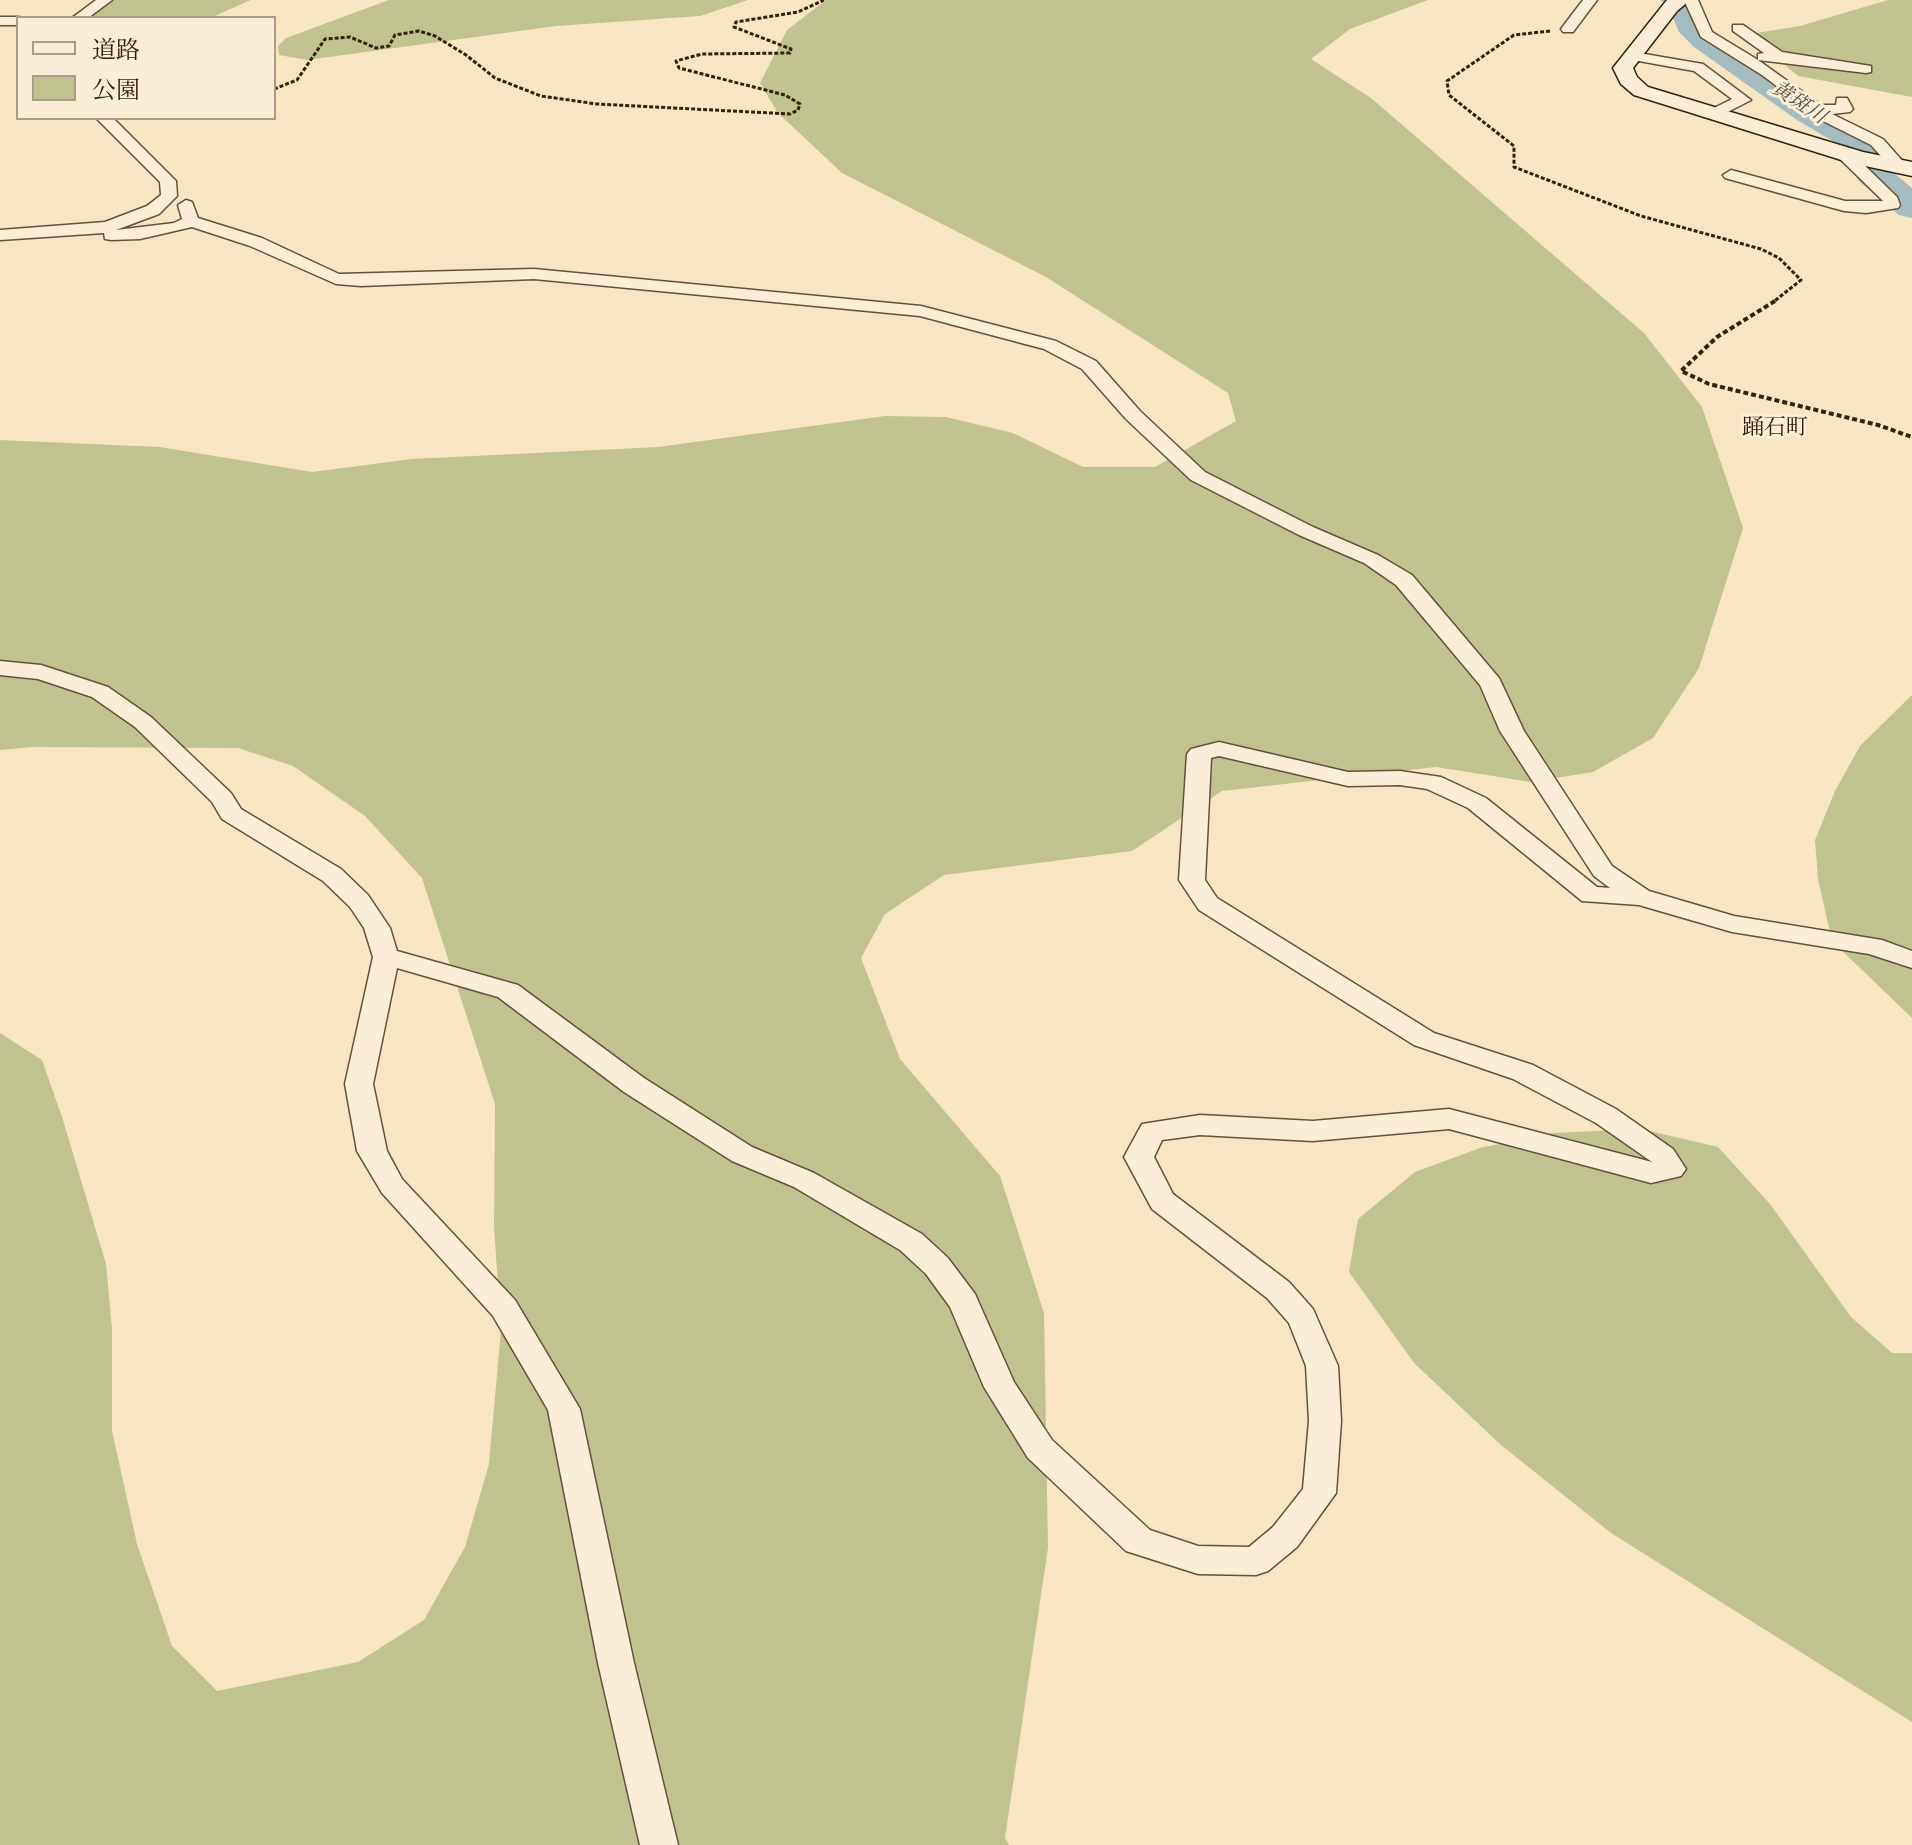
<!DOCTYPE html>
<html>
<head>
<meta charset="utf-8">
<style>
	body { margin:0 }
	#map { position:relative; width:1912px; height:1845px; overflow:hidden; background:#f8e5c1; font-family:"IM FELL English","Noto Serif JP",serif }
	canvas { display:block }
	.legend { position:absolute; left:16px; top:16px; width:260px; height:104px; box-sizing:border-box; background:#faeed7; border:2px solid #aa9c87; margin:0; padding:10px 14px; list-style:none; font-size:24px; color:#33200e }
	.legend li { display:flex; align-items:center; gap:16px; height:40px }
	.legend b { width:40px; border:2px solid #aa9c87 }
</style>
</head>
<body>
<div id="map">
<canvas width="1912" height="1845"></canvas>
<ul class="legend">
<li><b style="height:10px;background:#faeed7"></b>道路</li>
<li><b style="height:22px;background:#c0c390"></b>公園</li>
</ul>
</div>
<script>
const ctx = document.querySelector('canvas').getContext('2d');
ctx.lineJoin = 'round';
function fill(path, color) { ctx.fillStyle = color; ctx.fill(path, 'evenodd'); }
const toPath = rows => new Path2D(rows.map(r => 'M' + r).join(''));
function strokePath(path, color, width, dash) { ctx.strokeStyle = color; ctx.lineWidth = width; ctx.lineCap = dash ? 'butt' : 'round'; ctx.setLineDash(dash || []); ctx.stroke(path); }
function label(font, color, halo, rows, align = 'center') {
  ctx.font = font + ' "IM FELL English","Noto Serif JP",serif'; ctx.lineWidth = 6; ctx.setLineDash([]); ctx.textBaseline = 'middle'; ctx.strokeStyle = halo; ctx.fillStyle = color; for (const [text, x, y, turn = 0] of rows) {
    ctx.save(); ctx.translate(x, y); ctx.rotate((+turn || 0) * Math.PI / 180); ctx.textAlign = isNaN(turn) ? turn : align; if (halo) ctx.strokeText(text, 0, 0); ctx.fillText(text, 0, 0); ctx.restore();
  }
}
fill(toPath([
	[111,0,251,0,210,18,87,18],
	[389,0,748,0,700,16,556,26,307,60,279,55,278,46,286,38],
	[826,0,1428,0,1350,29,1311,59,1371,98,1644,333,1702,407,1743,528,1699,668,1653,738,1593,772,1531,782,1436,767,1222,791,1132,851,944,875,885,914,861,958,900,1059,1000,1176,1044,1313,1048,1548,1005,1838,1009,1845,0,1845,0,1033,42,1060,63,1120,106,1264,112,1329,112,1431,137,1544,172,1646,217,1691,358,1662,424,1620,465,1547,489,1464,501,1330,494,1226,495,1104,422,878,365,816,293,766,238,748,33,747,0,750,0,440,160,447,312,472,412,459,658,447,885,416,946,417,1013,433,1083,467,1155,467,1236,421,1228,393,1046,277,842,173,778,113,760,83,787,30],
	[1888,0,1912,0,1912,97,1798,76,1760,44,1756,33,1800,26],
	[1912,695,1912,1018,1832,941,1818,879,1815,840,1835,791,1860,746],
	[1641,1129,1718,1147,1770,1204,1851,1317,1892,1353,1912,1353,1912,1722,1611,1533,1501,1445,1414,1363,1349,1272,1358,1219,1415,1172,1480,1148,1553,1133]
]), '#c0c390');
fill(toPath([
	[1661,0,1693,0,1705,22,1716,33,1821,106,1882,141,1888,148,1890,170,1912,188,1912,218,1899,215,1859,181,1854,173,1853,153,1797,120,1694,47,1679,32,1671,13,1661,0]
]), '#a4bcbf');
const street = toPath([
	[96,0,112,0,88,18,72,18,96,0],
	[1583,0,1597,0,1573,32,1563,32,1561,29,1583,0],
	[1684,0,1698,0,1712,32,1758,60,1758,54,1764,53,1733,31,1733,25,1743,25,1782,52,1871,66,1871,72,1866,73,1758,60,1821,105,1836,105,1837,98,1847,98,1853,109,1850,112,1832,114,1883,139,1907,166,1907,172,1895,172,1871,145,1823,121,1762,75,1701,37,1684,0],
	[0,17,18,17,23,18,18,18,18,25,0,25,0,17],
	[1633,52,1703,64,1751,100,1718,117,1708,117,1708,111,1732,99,1694,71,1628,59,1628,53,1633,52],
	[96,118,113,118,176,181,177,196,159,214,116,230,174,223,182,219,178,205,186,200,192,202,198,218,262,238,339,274,534,269,921,306,1056,341,1096,361,1140,411,1205,472,1313,527,1378,555,1412,575,1499,678,1524,731,1612,866,1649,891,1734,916,1882,940,1912,951,1912,968,1869,954,1732,932,1639,905,1582,901,1468,808,1427,789,1400,785,1348,786,1219,756,1211,758,1205,880,1217,898,1434,1033,1533,1065,1616,1109,1673,1149,1686,1169,1681,1176,1651,1183,1449,1129,1313,1141,1200,1135,1162,1140,1154,1157,1173,1194,1289,1282,1313,1309,1338,1366,1341,1421,1336,1493,1297,1547,1268,1571,1256,1575,1198,1574,1126,1551,1028,1458,984,1387,950,1307,926,1274,900,1250,794,1187,732,1161,624,1092,498,997,397,968,373,1084,387,1151,402,1179,515,1300,580,1409,634,1663,678,1845,640,1845,598,1663,548,1410,493,1316,382,1193,357,1151,345,1084,373,957,364,928,350,907,323,881,222,819,212,802,135,727,92,697,38,679,0,675,0,661,41,665,108,687,151,717,231,793,241,809,341,869,368,895,390,928,397,951,518,985,644,1078,752,1147,814,1173,922,1234,948,1258,975,1294,1014,1382,1052,1440,1150,1530,1198,1546,1249,1547,1273,1527,1303,1489,1309,1421,1306,1366,1289,1323,1267,1298,1152,1209,1124,1157,1142,1124,1200,1115,1313,1121,1449,1109,1652,1162,1596,1123,1513,1079,1414,1045,1199,910,1179,880,1187,754,1191,749,1219,742,1348,772,1400,771,1441,777,1486,798,1597,887,1610,888,1594,876,1500,731,1480,685,1396,585,1364,563,1299,535,1191,480,1126,419,1082,369,1044,349,920,316,534,279,361,286,336,284,250,246,192,227,140,239,111,240,105,239,104,233,0,240,0,230,105,222,147,206,161,195,160,182,96,118],
	[1843,148,1849,150,1897,197,1900,205,1898,208,1866,213,1844,211,1725,178,1723,175,1731,170,1845,201,1883,201,1837,156,1837,150,1843,148]
]);
const secondary = toPath([
	[1667,0,1690,0,1677,11,1633,68,1637,77,1648,87,1863,152,1912,162,1912,176,1851,163,1634,95,1621,84,1613,68,1667,0]
]);
strokePath(street, '#64513b', 3);
strokePath(secondary, '#33200e', 3);
strokePath(toPath([
	[1550,31,1514,35,1447,81,1449,95,1514,146,1514,167,1641,216,1761,249,1779,258,1801,280,1772,303],
	[274,89,297,80,325,39,350,37,376,48,389,46,395,35,419,31,435,36,466,55,495,78,541,96,597,104,790,114,798,110,800,104,785,95,679,68,676,61,702,54,790,53,791,49,734,27,736,22,798,12,824,0]
]), '#33200e', 3, [4, 2]);
strokePath(toPath([
	[1775,301,1717,337,1681,371,1709,384,1878,425,1912,437]
]), '#33200e', 4, [5, 3]);
fill(street, '#faeed7');
fill(secondary, '#faeed7');
label('italic 20px', '#554f43', '#faeed7', [
	["黄斑川",1798,104,33]
]);
label('22px', '#33200e', '#faeed7', [
	["踊石町",1775,429]
]);
</script>
</body>
</html>
